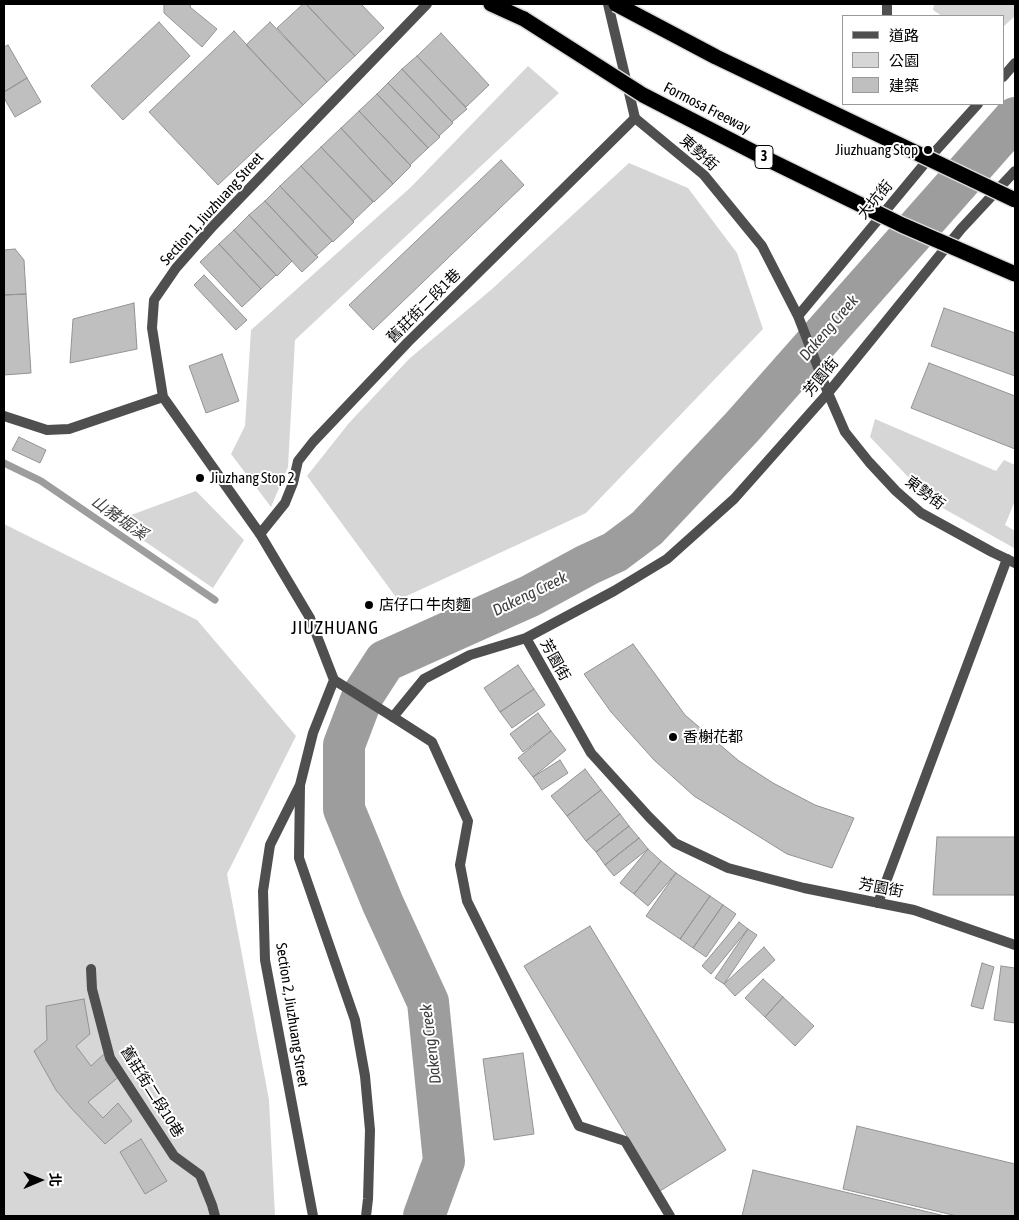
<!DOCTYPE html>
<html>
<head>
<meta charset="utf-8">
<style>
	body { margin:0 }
	#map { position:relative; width:1019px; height:1220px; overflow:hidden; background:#fff; font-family:"Asap Condensed","Noto Sans TC",sans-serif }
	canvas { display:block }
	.frame { position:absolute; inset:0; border:5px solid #000; pointer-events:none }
	.legend { position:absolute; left:842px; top:15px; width:162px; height:90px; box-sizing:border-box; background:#fff; border:1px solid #999; margin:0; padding:6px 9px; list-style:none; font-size:15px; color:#000 }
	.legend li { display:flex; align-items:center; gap:10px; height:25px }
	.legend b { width:25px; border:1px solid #999 }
	.north { position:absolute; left:15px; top:1155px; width:50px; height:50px; -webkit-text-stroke:4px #fff; paint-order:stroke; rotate:89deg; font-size:14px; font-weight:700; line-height:20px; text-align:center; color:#000 }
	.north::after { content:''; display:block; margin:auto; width:18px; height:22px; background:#000; clip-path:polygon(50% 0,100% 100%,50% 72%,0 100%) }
</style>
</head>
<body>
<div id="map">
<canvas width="1019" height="1220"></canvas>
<div class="frame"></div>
<ul class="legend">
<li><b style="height:6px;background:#4f4f4f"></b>道路</li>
<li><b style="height:14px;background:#d6d6d6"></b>公園</li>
<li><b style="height:14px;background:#bfbfbf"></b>建築</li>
</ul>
<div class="north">北</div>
</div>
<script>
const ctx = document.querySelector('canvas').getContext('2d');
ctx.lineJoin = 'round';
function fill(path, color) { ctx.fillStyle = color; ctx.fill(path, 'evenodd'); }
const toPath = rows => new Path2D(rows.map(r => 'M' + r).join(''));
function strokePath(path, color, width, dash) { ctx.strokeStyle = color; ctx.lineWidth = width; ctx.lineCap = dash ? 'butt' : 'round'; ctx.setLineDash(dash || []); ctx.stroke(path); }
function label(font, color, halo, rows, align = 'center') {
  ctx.font = font + ' "Asap Condensed","Noto Sans TC",sans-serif'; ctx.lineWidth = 4; ctx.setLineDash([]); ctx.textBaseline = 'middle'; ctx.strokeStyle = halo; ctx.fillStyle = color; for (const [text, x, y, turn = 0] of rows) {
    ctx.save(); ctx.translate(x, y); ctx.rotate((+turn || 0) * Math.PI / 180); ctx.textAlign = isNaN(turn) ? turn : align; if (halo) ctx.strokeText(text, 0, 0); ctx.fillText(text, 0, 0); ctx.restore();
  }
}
fill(toPath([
	[934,4,1015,4,1015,16,1003,27,1003,16,942,16,933,10],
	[528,66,559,93,295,340,288,467,271,507,231,454,245,426,251,330,411,187],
	[629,163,688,188,737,253,763,329,586,513,398,600,307,476,349,423,409,359,492,289],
	[875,419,996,471,1004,460,1015,465,1015,501,1005,525,1015,531,1014,548,932,502,870,437],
	[196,491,244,540,213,588,115,521],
	[4,524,197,620,296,736,227,874,269,1100,275,1216,4,1216]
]), '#d6d6d6');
strokePath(toPath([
	[4,463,41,481,215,600]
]), '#9d9d9d', 7);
strokePath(toPath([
	[424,1216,444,1161,428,1002,383,904,344,809,344,745,363,695,385,661,530,596,587,565,615,552,647,528,742,427,1015,118]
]), '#9d9d9d', 42);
const building = toPath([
	[164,4,191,4,190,7,217,29,202,47,164,13,164,4],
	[303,4,306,4,355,56,327,82,277,28,303,4],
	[306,4,361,4,384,28,355,56,306,4],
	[159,22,190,56,123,120,91,86,159,22],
	[270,22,327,82,303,105,246,45,270,22],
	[234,31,303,105,218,185,149,112,234,31],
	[441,33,489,85,466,107,417,56,441,33],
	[8,45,27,78,4,92,4,47,8,45],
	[417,56,467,109,452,122,402,69,417,56],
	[402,69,453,123,439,136,388,83,402,69],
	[27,78,41,102,15,117,4,98,4,92,27,78],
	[388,83,440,137,428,148,377,94,388,83],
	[377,94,428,148,410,165,359,111,377,94],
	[359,111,411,166,393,184,341,128,359,111],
	[341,128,393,184,374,202,321,147,341,128],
	[321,147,373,202,353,221,301,166,321,147],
	[501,160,524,185,373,330,349,305,501,160],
	[301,166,354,222,333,242,280,186,301,166],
	[280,186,332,241,316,256,265,201,280,186],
	[265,201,318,257,302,272,249,215,265,201],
	[249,215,292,261,277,276,234,230,249,215],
	[234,230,276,275,261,289,219,244,234,230],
	[219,244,261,289,242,307,200,262,219,244],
	[15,249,24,260,26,294,4,295,4,250,15,249],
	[204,275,247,320,236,330,194,285,204,275],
	[26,294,31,373,4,375,4,295,26,294],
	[134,303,137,349,70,363,73,319,134,303],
	[944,308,1015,333,1015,376,931,346,944,308],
	[222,354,239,401,206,413,189,366,222,354],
	[929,363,1015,396,1015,449,911,408,929,363],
	[19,437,46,450,40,463,12,450,19,437],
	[633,644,685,715,739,761,773,783,815,805,854,818,832,868,787,854,694,796,654,760,611,712,584,674,633,644],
	[518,665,534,689,500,712,484,688,518,665],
	[534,689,545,705,512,728,500,712,534,689],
	[538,713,551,731,523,752,510,734,538,713],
	[551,731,566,750,533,777,518,758,551,731],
	[560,760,568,773,542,790,533,777,560,760],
	[585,769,601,790,567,816,551,796,585,769],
	[601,790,620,814,586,841,567,816,601,790],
	[620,814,629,826,596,852,586,841,620,814],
	[629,826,639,838,605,865,596,852,629,826],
	[937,837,1015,837,1015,895,933,895,937,837],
	[639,838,648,849,614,876,605,865,639,838],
	[648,849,661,861,634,894,620,883,648,849],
	[661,861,676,873,648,906,634,894,661,861],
	[676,873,710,896,680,939,646,916,676,873],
	[710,896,723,905,693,948,680,939,710,896],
	[723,905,736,914,706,957,693,948,723,905],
	[739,922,748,929,711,974,702,966,739,922],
	[590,926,726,1150,660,1191,524,966,590,926],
	[748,929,757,935,724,984,715,978,748,929],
	[764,947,775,960,735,996,724,984,764,947],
	[982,963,994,967,983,1009,971,1006,982,963],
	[1001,966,1015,968,1015,1023,994,1020,1001,966],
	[763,979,783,997,765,1017,745,998,763,979],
	[783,997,814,1026,795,1046,765,1017,783,997],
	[84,999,90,1034,76,1046,91,1066,105,1053,121,1075,88,1102,103,1118,118,1103,132,1121,105,1144,72,1109,56,1090,34,1051,47,1040,46,1006,84,999],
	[523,1053,534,1134,494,1140,483,1059,523,1053],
	[857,1126,1015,1164,1015,1216,957,1216,843,1189,857,1126],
	[141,1139,167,1181,145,1194,120,1152,141,1139],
	[753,1170,945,1216,742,1216,753,1170]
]);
fill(building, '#bfbfbf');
strokePath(building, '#939393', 1);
const motorway = toPath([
	[491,4,524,19]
]);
strokePath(motorway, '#dbdbdb', 18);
strokePath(toPath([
	[887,4,887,16],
	[260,534,285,503,293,483,298,461,313,442,408,342,635,118],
	[393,717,432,742,468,821,460,865,467,901,579,1126,625,1141,670,1216],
	[300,786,299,858,355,1020,365,1076,370,1130,368,1199,366,1216],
	[878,903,1007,559]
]), '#4f4f4f', 10);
strokePath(toPath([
	[608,4,635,118,704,175,762,246,798,316,828,393,845,432,869,462,896,491,921,513,992,552,1015,563],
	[1003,77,1015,63],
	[1015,171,961,229,828,393,734,499,667,559,614,591,526,638,591,753,649,817,675,843,728,868,804,888,914,910,1015,945],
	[798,316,931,156,978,104],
	[4,416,47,430,69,429,163,397],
	[334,680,310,618,260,534,163,397,152,328,154,300,176,268,213,226,427,4],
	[334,680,393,717,424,679,470,655,526,638],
	[91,969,92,989,110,1058,174,1156,200,1175,212,1205,215,1216],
	[313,1216,265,960,263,891,270,845,300,785,313,733,334,680]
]), '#4f4f4f', 10);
strokePath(motorway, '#000', 15);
const motorwayBridge = toPath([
	[616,4,716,57,1015,200],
	[524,19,643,95,769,160,902,225,1015,274]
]);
strokePath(motorwayBridge, '#dbdbdb', 18, []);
strokePath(motorwayBridge, '#000', 15);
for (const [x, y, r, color] of [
	[928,150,5,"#000"],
	[200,478,5,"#000"],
	[369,605,5,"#000"],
	[673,737,5,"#000"]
]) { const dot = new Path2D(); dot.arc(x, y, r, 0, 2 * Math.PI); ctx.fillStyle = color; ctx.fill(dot); strokePath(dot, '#fff', 2); }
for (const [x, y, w] of [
	[764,157,18]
]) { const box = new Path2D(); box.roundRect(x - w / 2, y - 11.5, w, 23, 4); ctx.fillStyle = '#fff'; ctx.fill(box); strokePath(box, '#000', 1); }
label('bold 14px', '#000', null, [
	["3",764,157]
]);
label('15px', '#000', '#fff', [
	["Formosa Freeway",707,108,27],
	["東勢街",699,153,42],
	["大坑街",875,200,-50],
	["Section 1, Jiuzhuang Street",212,209,-48],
	["舊莊街二段1巷",424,306,-45],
	["芳園街",821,377,-50],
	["東勢街",925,493,37],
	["芳園街",555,660,61],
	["芳園街",881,888,11],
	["Section 2, Jiuzhuang Street",292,1015,81],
	["舊莊街二段10巷",152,1092,58]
]);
label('15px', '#000', '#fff', [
	["Jiuzhuang Stop",918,150,"right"],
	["Jiuzhang Stop 2",210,478],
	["店仔口 牛肉麵",379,605],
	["香榭花都",683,737]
], 'left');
label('italic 16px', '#3e3e3e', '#fff', [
	["Dakeng Creek",829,328,-49],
	["山豬堀溪",119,518,35],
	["Dakeng Creek",530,594,-26],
	["Dakeng Creek",431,1044,-97]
]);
ctx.letterSpacing = '1px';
label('18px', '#000', '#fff', [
	["JIUZHUANG",335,628]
]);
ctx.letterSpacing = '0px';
</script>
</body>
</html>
